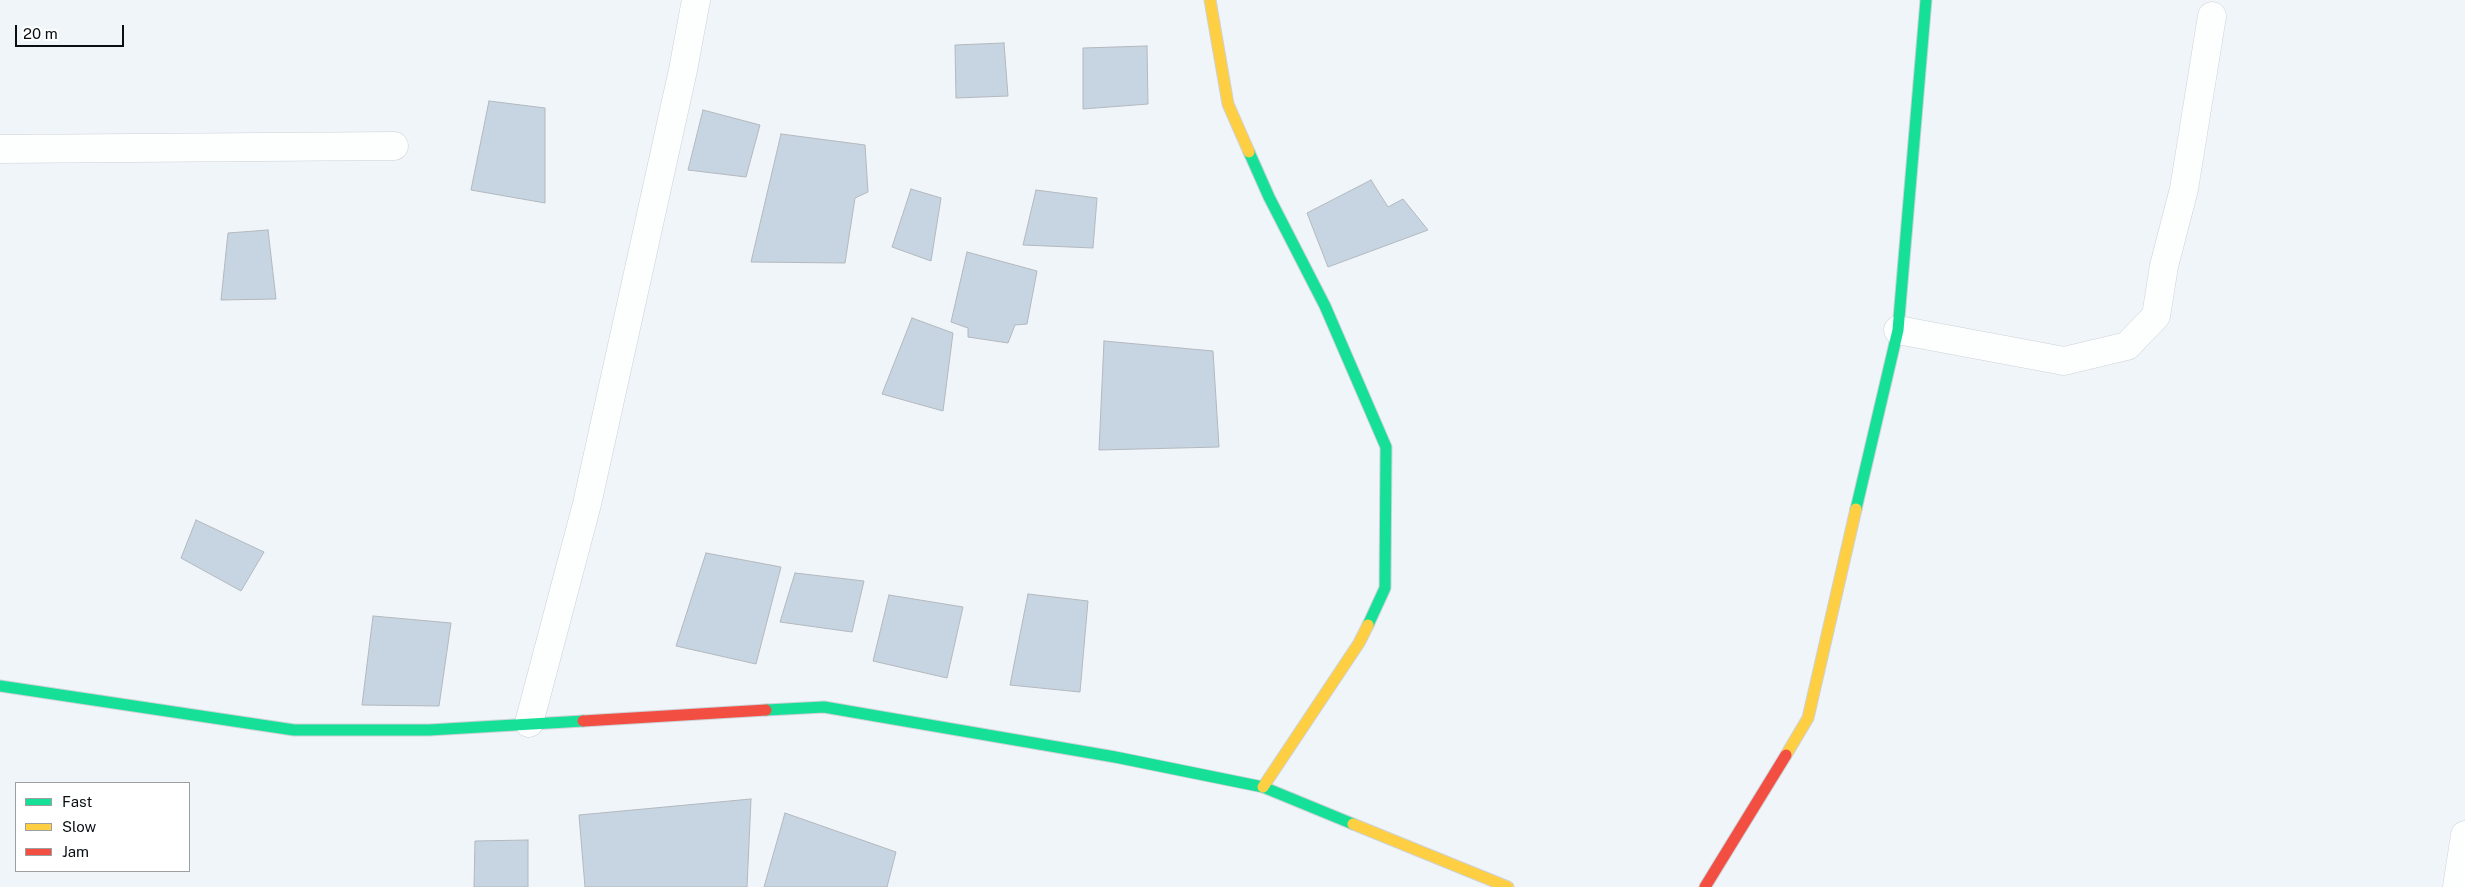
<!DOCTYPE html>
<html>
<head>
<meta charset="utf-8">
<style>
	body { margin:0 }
	#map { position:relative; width:2465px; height:887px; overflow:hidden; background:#f0f5fa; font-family:"Public Sans",sans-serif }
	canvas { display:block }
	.legend { position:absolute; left:15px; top:782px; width:175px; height:90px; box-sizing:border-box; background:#fff; border:1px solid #9d9fa1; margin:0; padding:6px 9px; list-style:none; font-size:15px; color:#090f13 }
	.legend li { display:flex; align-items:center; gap:10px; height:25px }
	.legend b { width:25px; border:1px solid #9d9fa1 }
	.scale { position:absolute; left:15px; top:25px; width:109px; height:22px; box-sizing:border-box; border:2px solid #090f13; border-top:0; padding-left:6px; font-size:15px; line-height:18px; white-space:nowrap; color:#090f13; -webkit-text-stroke:4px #fff; paint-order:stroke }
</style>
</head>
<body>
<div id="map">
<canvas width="2465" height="887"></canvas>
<ul class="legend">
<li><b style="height:6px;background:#16e098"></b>Fast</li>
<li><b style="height:6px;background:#ffcf43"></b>Slow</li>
<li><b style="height:6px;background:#f24e42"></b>Jam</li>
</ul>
<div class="scale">20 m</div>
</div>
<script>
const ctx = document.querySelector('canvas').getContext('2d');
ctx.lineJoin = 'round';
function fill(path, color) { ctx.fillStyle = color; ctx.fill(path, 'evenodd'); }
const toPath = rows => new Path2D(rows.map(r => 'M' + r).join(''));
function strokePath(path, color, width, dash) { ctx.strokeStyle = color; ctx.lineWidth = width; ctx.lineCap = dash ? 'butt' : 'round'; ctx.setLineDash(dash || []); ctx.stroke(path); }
const building = toPath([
	[1004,43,1008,96,956,98,955,45,1004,43],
	[1147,46,1148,104,1083,109,1083,48,1147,46],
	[489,101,545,108,545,203,471,190,489,101],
	[703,110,760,125,746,177,688,170,703,110],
	[781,134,865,145,868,192,855,198,845,263,751,262,781,134],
	[1371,180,1388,207,1403,199,1428,230,1328,267,1307,213,1371,180],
	[911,189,941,198,931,261,892,247,911,189],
	[1036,190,1097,198,1093,248,1023,245,1036,190],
	[268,230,276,299,221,300,228,233,268,230],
	[967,252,1037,271,1027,324,1015,325,1008,343,968,337,968,328,951,322,967,252],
	[912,318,953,333,943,411,882,394,912,318],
	[1104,341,1213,351,1219,447,1099,450,1104,341],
	[196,520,264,552,241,591,181,558,196,520],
	[706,553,781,567,756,664,676,646,706,553],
	[795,573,864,581,852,632,780,622,795,573],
	[1028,594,1088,601,1080,692,1010,685,1028,594],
	[889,595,963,607,947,678,873,661,889,595],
	[373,616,451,623,439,706,362,705,373,616],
	[751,799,747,887,585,887,579,815,751,799],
	[785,813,896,852,887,887,764,887,785,813],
	[528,840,528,887,474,887,475,841,528,840]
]);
fill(building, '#c6d5e1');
strokePath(building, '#b3b8be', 1);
const street = toPath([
	[0,149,394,146],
	[1898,330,2064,361,2127,346,2156,316,2164,266,2184,189,2212,16],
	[529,723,587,504,683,70,696,0],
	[2457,887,2465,835]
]);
const fast = toPath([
	[1249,152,1269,197,1325,306,1386,447,1385,588,1368,625],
	[1856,509,1898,330,1926,0],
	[0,686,294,730,429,730,583,721],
	[766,710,824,707,1115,757,1263,787,1353,824]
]);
const slow = toPath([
	[1210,0,1228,104,1249,152],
	[1786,755,1808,718,1856,509],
	[1263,787,1359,643,1368,625],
	[1353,824,1508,887]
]);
const jam = toPath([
	[583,721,766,710],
	[1705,887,1786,755]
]);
strokePath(street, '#cdd2d7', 29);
strokePath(fast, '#cdd2d7', 13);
strokePath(slow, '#cdd2d7', 13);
strokePath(jam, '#cdd2d7', 13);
strokePath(street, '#fdfefe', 28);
strokePath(fast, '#16e098', 11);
strokePath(slow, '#ffcf43', 11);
strokePath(jam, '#f24e42', 11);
</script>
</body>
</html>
